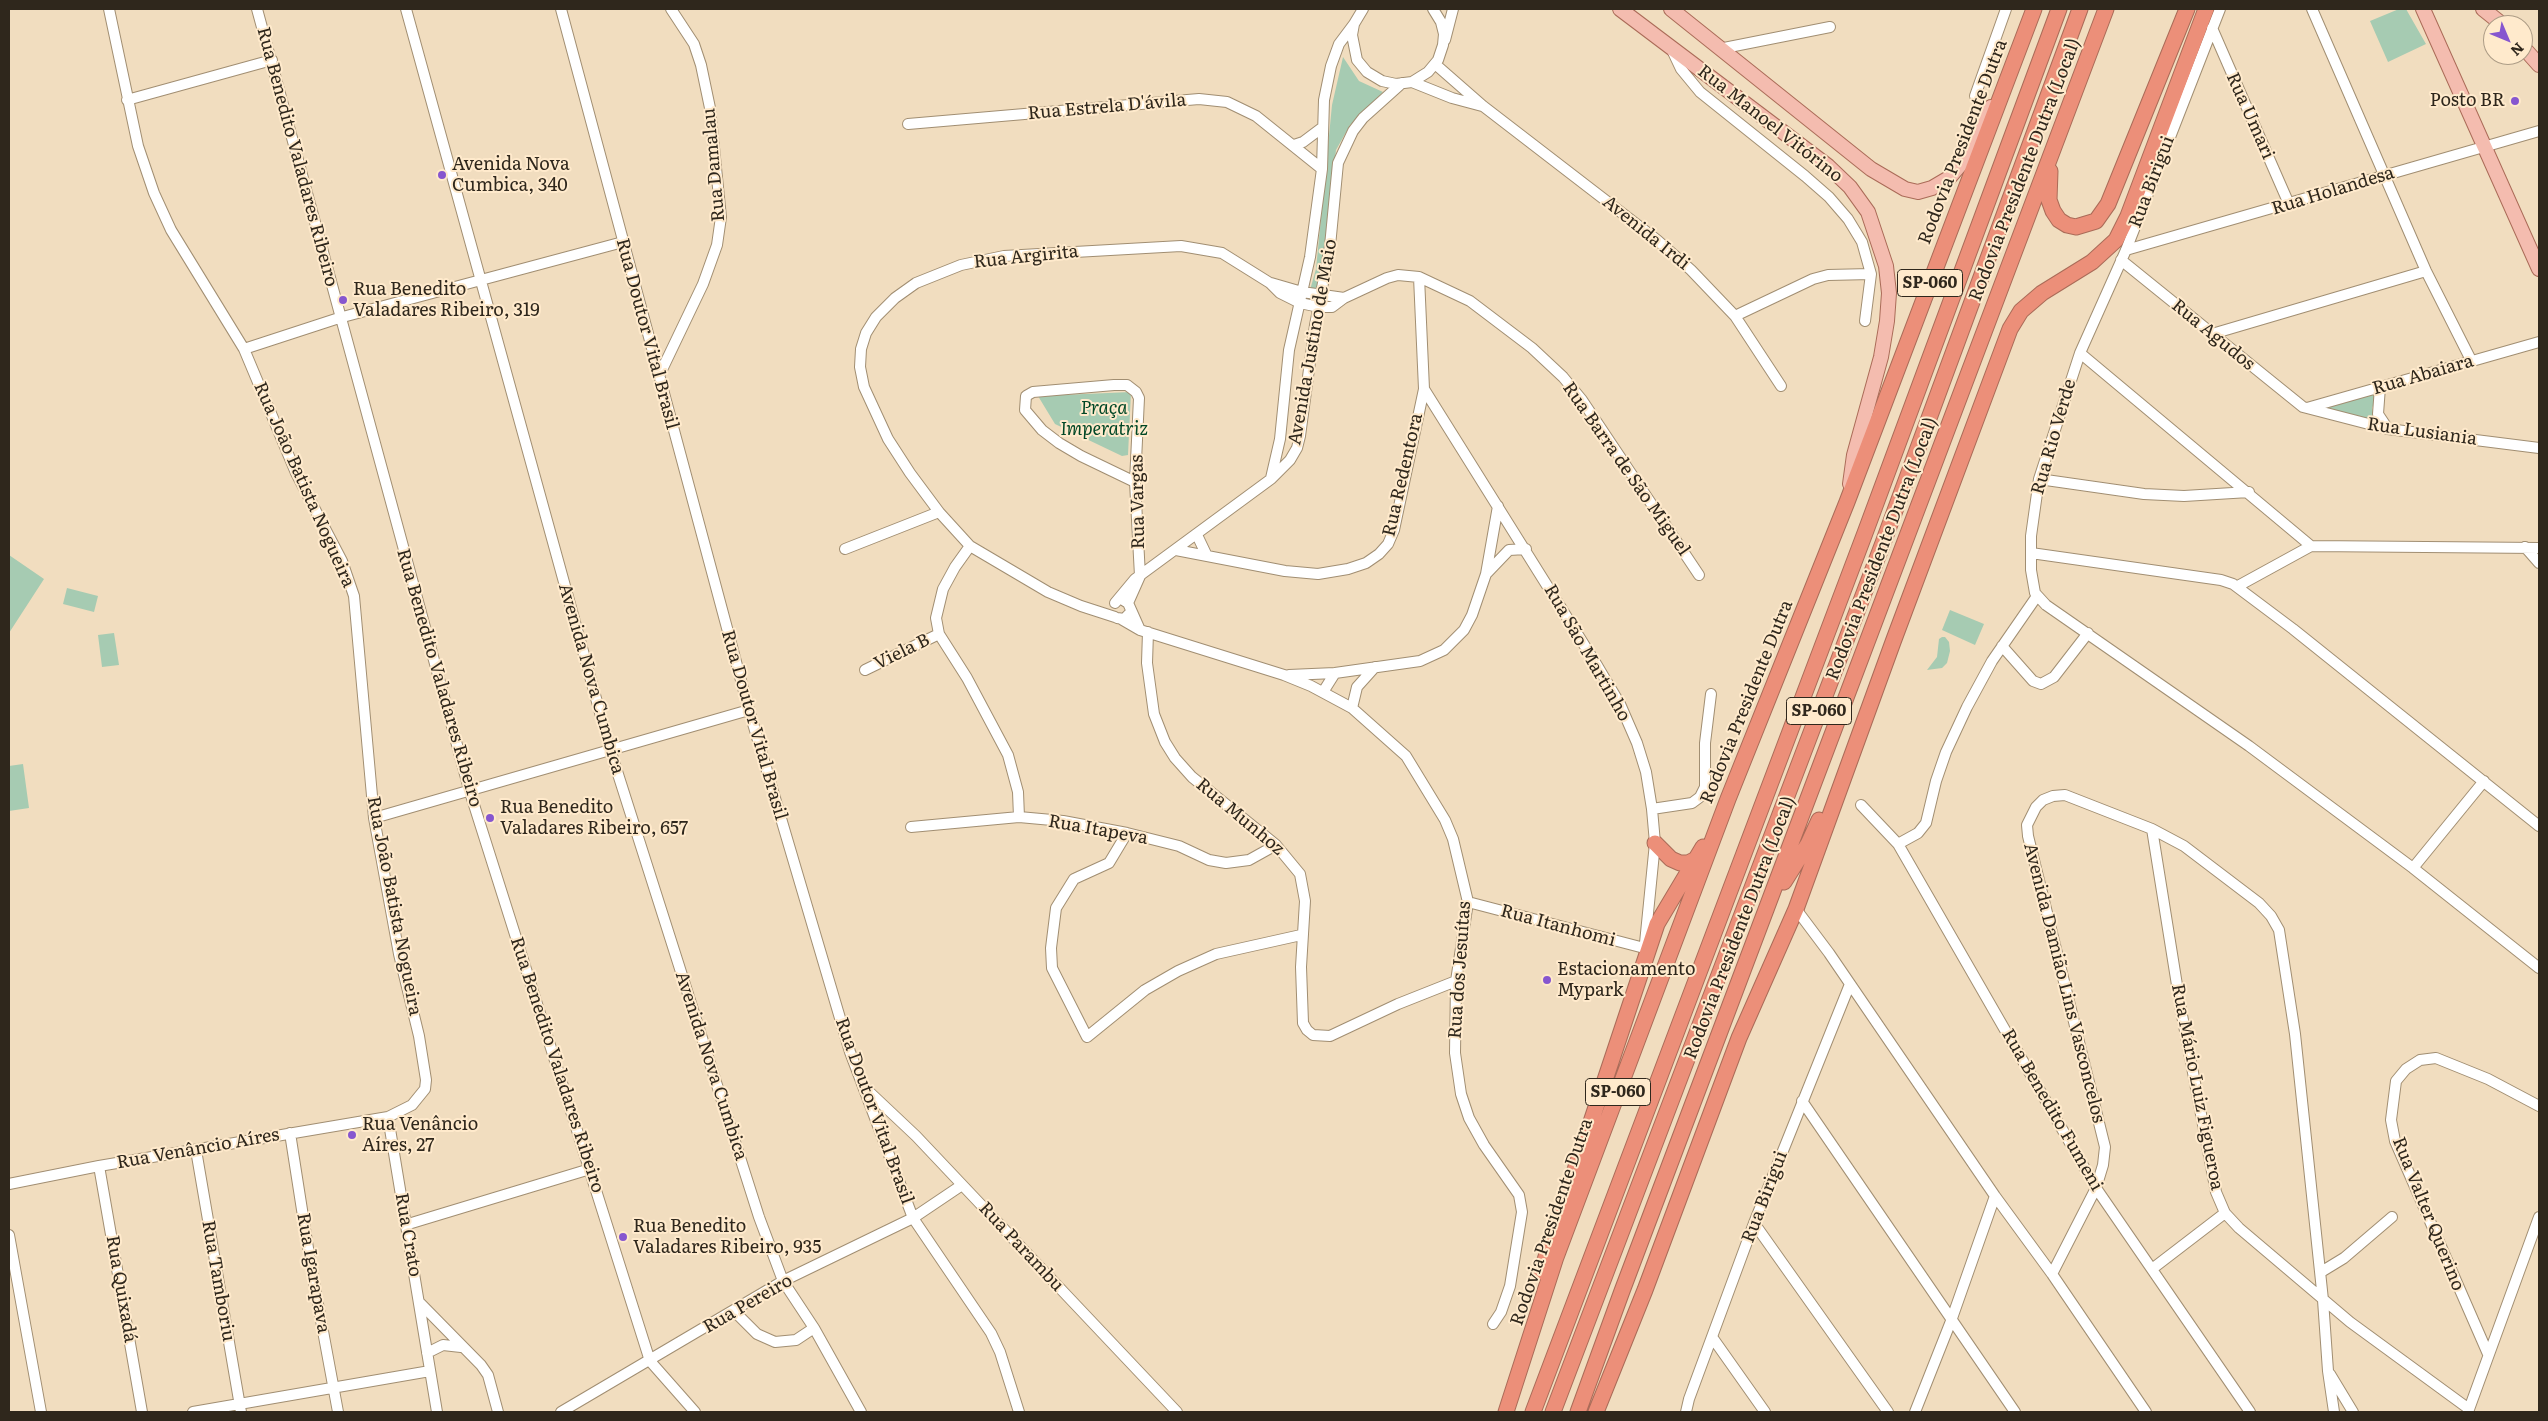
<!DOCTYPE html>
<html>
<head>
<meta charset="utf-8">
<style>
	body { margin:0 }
	#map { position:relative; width:2548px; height:1421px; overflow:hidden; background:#f1ddbf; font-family:Literata,serif }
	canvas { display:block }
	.frame { position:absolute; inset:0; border:10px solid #2f271c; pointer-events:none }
	.north { position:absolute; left:2483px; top:15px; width:50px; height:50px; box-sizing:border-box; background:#ffeacc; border:1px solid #ac9c86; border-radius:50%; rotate:135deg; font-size:14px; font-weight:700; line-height:20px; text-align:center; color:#2f271c }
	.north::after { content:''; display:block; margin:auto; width:18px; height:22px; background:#8656cf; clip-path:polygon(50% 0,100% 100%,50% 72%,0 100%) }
</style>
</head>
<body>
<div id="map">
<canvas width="2548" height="1421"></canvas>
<div class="frame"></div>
<div class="north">N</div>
</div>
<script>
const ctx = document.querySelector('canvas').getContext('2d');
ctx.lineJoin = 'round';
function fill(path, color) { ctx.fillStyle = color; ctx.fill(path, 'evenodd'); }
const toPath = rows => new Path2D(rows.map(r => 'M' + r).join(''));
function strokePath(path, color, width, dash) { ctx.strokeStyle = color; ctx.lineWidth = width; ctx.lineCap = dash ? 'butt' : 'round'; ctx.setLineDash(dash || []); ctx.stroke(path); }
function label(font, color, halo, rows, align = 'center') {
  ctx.font = font + ' Literata,serif'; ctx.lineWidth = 4; ctx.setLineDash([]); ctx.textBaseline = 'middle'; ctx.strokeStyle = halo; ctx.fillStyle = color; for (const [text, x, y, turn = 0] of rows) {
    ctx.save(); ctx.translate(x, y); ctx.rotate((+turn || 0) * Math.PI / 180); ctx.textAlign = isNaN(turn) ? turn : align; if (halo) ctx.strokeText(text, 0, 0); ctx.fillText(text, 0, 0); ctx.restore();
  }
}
fill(toPath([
	[2399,9,2406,9,2426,44,2388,62,2370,21],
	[1343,57,1359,81,1383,92,1350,125,1336,150,1324,269,1317,293,1310,290,1316,269,1332,105],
	[2379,391,2372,408,2374,417,2381,424,2324,407],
	[1131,392,1128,455,1122,456,1055,424,1038,396],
	[9,555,44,579,9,633],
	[67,588,98,596,94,612,63,604],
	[1950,610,1984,624,1975,645,1942,630],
	[114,633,119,665,102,667,98,635],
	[1942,637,1945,637,1949,642,1950,651,1947,663,1942,668,1927,670,1937,657,1939,639],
	[23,764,29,808,9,811,9,766]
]), '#a6cbb2');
const minor = toPath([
	[257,9,469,789,650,1361,695,1412],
	[406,9,610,749,759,1217,783,1281,814,1328,861,1412],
	[561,9,749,710,850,1052,913,1218,991,1333,1000,1352,1019,1412],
	[1363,9,1354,24,1352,35,1357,60,1367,72,1382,81,1396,84,1412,82,1428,72,1438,60,1443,45,1444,34,1441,22,1433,9],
	[2220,9,2126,250,2080,353,2039,479,2031,536,2031,570,2035,593,2046,605,2249,746,2413,868,2539,968],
	[2312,9,2426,271,2472,362],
	[2212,28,2289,204],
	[1445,40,1453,9],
	[1719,49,1830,27],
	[1672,50,1681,69,1700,92,1805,176,1829,197,1848,219,1862,242,1871,274,1865,321],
	[1435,64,1483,106,1657,240,1691,270,1735,316,1781,386],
	[1412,82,1452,98,1482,106],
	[1975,96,2006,9],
	[127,100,272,60],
	[908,124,1199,99,1227,102,1256,116,1322,169],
	[1294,145,1303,142,1323,127],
	[2126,250,2539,131],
	[2121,260,2303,407,2388,429,2539,448],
	[1271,283,1302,292,1344,298],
	[1735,316,1813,279,1828,275,1871,274],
	[2212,334,2426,271],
	[244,349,339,318,623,242],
	[2080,353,2311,546],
	[659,376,703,284,717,245,721,217,710,108,701,65,694,44,671,9],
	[2380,387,2378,414,2388,429],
	[1424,389,1598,667,1620,704,1637,743,1646,772,1652,809,1655,843,1645,943],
	[2307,408,2539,342],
	[1271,478,1280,439,1289,350,1310,257,1322,169,1324,100,1331,66,1339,44,1354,24],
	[2039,479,2144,494,2184,496,2249,492],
	[1197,535,1207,556],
	[970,546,955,567,943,589,936,618,939,634,967,678,1008,755,1018,792,1019,817],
	[2525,547,2539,563],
	[845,549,939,512],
	[1176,550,1285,571,1318,574,1348,569,1366,563,1379,554,1388,544,1394,530,1424,389,1419,277],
	[2031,553,2221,580,2233,584,2293,629,2539,826],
	[1486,574,1509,550,1526,549],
	[2238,586,2311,546,2539,548],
	[1123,600,1128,603,1140,630],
	[1115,603,1135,579,1271,479,1290,460,1297,448,1300,436,1315,325,1330,246,1338,163,1353,131,1363,118,1402,83],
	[1128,603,1140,576,1135,482,1139,398,1136,392,1127,385,1114,385,1033,392,1026,396,1025,410,1042,430,1059,443,1081,456,1135,482],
	[1115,617,1081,606,1048,592,970,546,939,512,910,473,888,439,864,387,860,367,861,349,866,333,876,317,895,298,916,283,961,265,1004,256,1181,246,1222,253,1270,283,1280,293,1300,303,1319,307,1332,307,1344,298,1387,278,1398,275,1419,277,1470,301,1532,348,1563,377,1582,400,1699,575],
	[1117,618,1124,619,1131,612],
	[1121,619,1140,630,1284,675,1311,686,1352,708,1406,756,1445,820,1453,839,1468,902,1456,981,1455,1053,1461,1094,1469,1118,1484,1145,1519,1195,1522,1212,1510,1286,1501,1312,1493,1324],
	[1148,632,1147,663,1154,714,1165,742,1175,758,1192,777,1276,845,1300,874,1305,901,1301,967,1303,1023,1307,1030,1313,1035,1330,1036,1398,1004,1456,981],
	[2002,646,2033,681,2041,684,2054,677,2088,633],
	[865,670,939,634],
	[1289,675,1335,673,1420,661,1444,650,1464,630,1472,615,1486,574,1498,506],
	[1323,692,1335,673],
	[1352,708,1357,687,1375,667],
	[1861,805,1898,844,2096,1188,2250,1412],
	[1652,809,1692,803,1700,797,1705,787,1705,743,1711,694],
	[374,818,749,710],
	[911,827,1019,817,1063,821,1127,833,1179,846,1209,860,1226,863,1249,860,1276,845],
	[2152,829,2181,1010,2216,1192,2225,1213,2239,1228,2350,1322,2469,1409],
	[1127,833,1109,863,1074,879,1056,908,1051,948,1052,968,1087,1037,1145,990,1178,971,1216,954,1301,935],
	[1898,844,1918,833,1926,823,1936,781,1946,752,1967,707,1992,661,2037,596],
	[2413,868,2484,781],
	[1468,902,1648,949],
	[1796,909,1829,953,1995,1196,2052,1274,2146,1412],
	[864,1087,916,1136,1177,1412],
	[1802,1101,2015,1412],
	[388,1117,437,1412],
	[290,1133,310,1261,338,1412],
	[196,1150,241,1412],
	[99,1166,142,1412],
	[9,1184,99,1166,388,1117,412,1105,425,1089,426,1080,419,1036,399,954,374,818,354,596,342,561,296,473,244,349,171,230,154,193,138,146,109,9],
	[1754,1223,1888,1412],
	[405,1225,590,1169],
	[9,1235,41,1412],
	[2152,1269,2225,1213],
	[2321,1272,2344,1258,2392,1217],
	[2052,1274,2096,1188,2103,1165,2105,1147,2028,836,2027,825,2036,807,2043,800,2053,796,2065,795,2152,829,2184,846,2259,903,2271,916,2279,930,2295,1034,2323,1300,2328,1371,2334,1412],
	[420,1303,481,1365,488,1375,498,1412],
	[734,1311,757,1334,775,1342,796,1340,814,1328],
	[1712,1337,1765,1412],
	[427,1353,443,1345,461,1347],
	[2488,1354,2395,1141,2391,1120,2396,1081,2406,1069,2420,1060,2436,1058,2488,1079,2539,1106],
	[2330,1374,2353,1412],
	[193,1412,430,1371],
	[561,1412,783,1281,913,1218,962,1185],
	[1686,1412,1689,1399,1754,1223,1850,984],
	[1915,1412,1951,1321,1995,1196],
	[2468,1412,2539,1217]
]);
const major = toPath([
	[1620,9,1828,166,1850,187,1868,212,1886,266,1889,293,1887,321,1881,357,1854,455,1850,484],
	[1671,9,1871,169,1905,189,1918,192,1932,188,1949,178,1961,164,1991,107],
	[2423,9,2539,269],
	[2483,9,2503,25],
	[2523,47,2539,65]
]);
const highway = toPath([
	[2050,171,2049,200,2053,211,2059,220,2067,225,2076,227,2096,221,2108,204,2187,9],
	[1655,843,1671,859,1680,863,1688,863,1696,859],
	[1784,882,1808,844,1819,820],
	[1541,1272,1657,924,1703,847],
	[1506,1412,1556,1257,1728,799,1847,502,2034,9],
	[1533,1412,1865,533,2059,9],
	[1553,1412,1883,543,2080,9],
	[1578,1412,1622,1291,2106,9],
	[1596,1412,1645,1290,1739,1038,1796,909,1893,642,2010,329,2021,311,2042,293,2092,262,2116,240,2128,216,2206,9]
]);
strokePath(minor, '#a18e72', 12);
strokePath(major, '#aa6b58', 16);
strokePath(highway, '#aa6b58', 17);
strokePath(minor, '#fff', 10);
strokePath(major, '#f4bcaf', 14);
strokePath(highway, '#ec8f79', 15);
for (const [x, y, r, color] of [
	[2515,101,5,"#8656cf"],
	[442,175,5,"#8656cf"],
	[343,300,5,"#8656cf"],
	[490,818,5,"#8656cf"],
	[1547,980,5,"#8656cf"],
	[352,1135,5,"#8656cf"],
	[623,1237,5,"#8656cf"]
]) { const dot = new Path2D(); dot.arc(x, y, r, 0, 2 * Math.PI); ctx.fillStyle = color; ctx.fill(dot); strokePath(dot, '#ffeacc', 2); }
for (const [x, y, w] of [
	[1930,283,65],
	[1819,711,65],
	[1618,1092,65]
]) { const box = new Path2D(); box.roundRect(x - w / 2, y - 13.5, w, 27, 4); ctx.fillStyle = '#ffeacc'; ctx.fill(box); strokePath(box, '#2f271c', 1); }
label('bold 16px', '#2f271c', null, [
	["SP-060",1930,283],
	["SP-060",1819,711],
	["SP-060",1618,1092]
]);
label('18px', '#2f271c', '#ffeacc', [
	["Posto BR",2505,101,"right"],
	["Avenida Nova",452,165],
	["Cumbica, 340",452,186],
	["Rua Benedito",353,290],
	["Valadares Ribeiro, 319",353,311],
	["Rua Benedito",500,808],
	["Valadares Ribeiro, 657",500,829],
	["Estacionamento",1557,970],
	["Mypark",1557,991],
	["Rua Venâncio",362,1125],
	["Aíres, 27",362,1146],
	["Rua Benedito",633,1227],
	["Valadares Ribeiro, 935",633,1248]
], 'left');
label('18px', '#2f271c', '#ffeacc', [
	["Rua Estrela D'ávila",1107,107,-5],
	["Rua Umari",2250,116,66],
	["Rua Manoel Vitórino",1770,124,38],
	["Rodovia Presidente Dutra",1963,142,-69],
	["Rua Benedito Valadares Ribeiro",297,157,75],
	["Rua Damalau",714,165,-95],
	["Rodovia Presidente Dutra (Local)",2025,170,-69],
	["Rua Birigui",2152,182,-69],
	["Rua Holandesa",2333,191,-17],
	["Avenida Irdi",1646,233,39],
	["Rua Argirita",1026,257,-6],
	["Rua Doutor Vital Brasil",647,334,75],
	["Rua Agudos",2213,335,39],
	["Avenida Justino de Maio",1313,342,-80],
	["Rua Abaiara",2423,375,-16],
	["Rua Lusiania",2422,432,8],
	["Rua Rio Verde",2054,437,-74],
	["Rua Barra de São Miguel",1626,469,55],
	["Rua Redentora",1403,475,-77],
	["Rua João Batista Nogueira",304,485,66],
	["Rua Vargas",1138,502,-91],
	["Rodovia Presidente Dutra (Local)",1882,549,-69],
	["Viela B",902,652,-26],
	["Rua São Martinho",1587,653,60],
	["Rua Benedito Valadares Ribeiro",439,678,74],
	["Avenida Nova Cumbica",591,679,74],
	["Rodovia Presidente Dutra",1747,702,-68],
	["Rua Doutor Vital Brasil",754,725,74],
	["Rua Munhoz",1240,817,40],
	["Rua Itapeva",1098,830,10],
	["Rua João Batista Nogueira",394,906,79],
	["Rua Itanhomi",1558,926,15],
	["Rodovia Presidente Dutra (Local)",1740,928,-69],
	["Rua dos Jesuítas",1460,970,-86],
	["Avenida Damião Lins Vasconcelos",2064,983,76],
	["Rua Benedito Valadares Ribeiro",557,1065,72],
	["Avenida Nova Cumbica",711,1066,72],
	["Rua Mário Luiz Figueroa",2197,1087,79],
	["Rua Benedito Fumeni",2052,1110,60],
	["Rua Doutor Vital Brasil",874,1111,70],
	["Rua Venâncio Aíres",198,1149,-10],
	["Rua Birigui",1765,1197,-69],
	["Rua Valter Querino",2428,1214,68],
	["Rodovia Presidente Dutra",1552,1222,-71],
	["Rua Crato",408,1235,80],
	["Rua Parambu",1021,1247,47],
	["Rua Igarapava",313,1273,80],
	["Rua Tamboriu",218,1281,80],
	["Rua Quixadá",121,1289,80],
	["Rua Pereiro",748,1304,-30]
]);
label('italic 18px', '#004726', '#ffeacc', [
	["Praça",1104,409],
	["Imperatriz",1104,430]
]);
</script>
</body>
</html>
